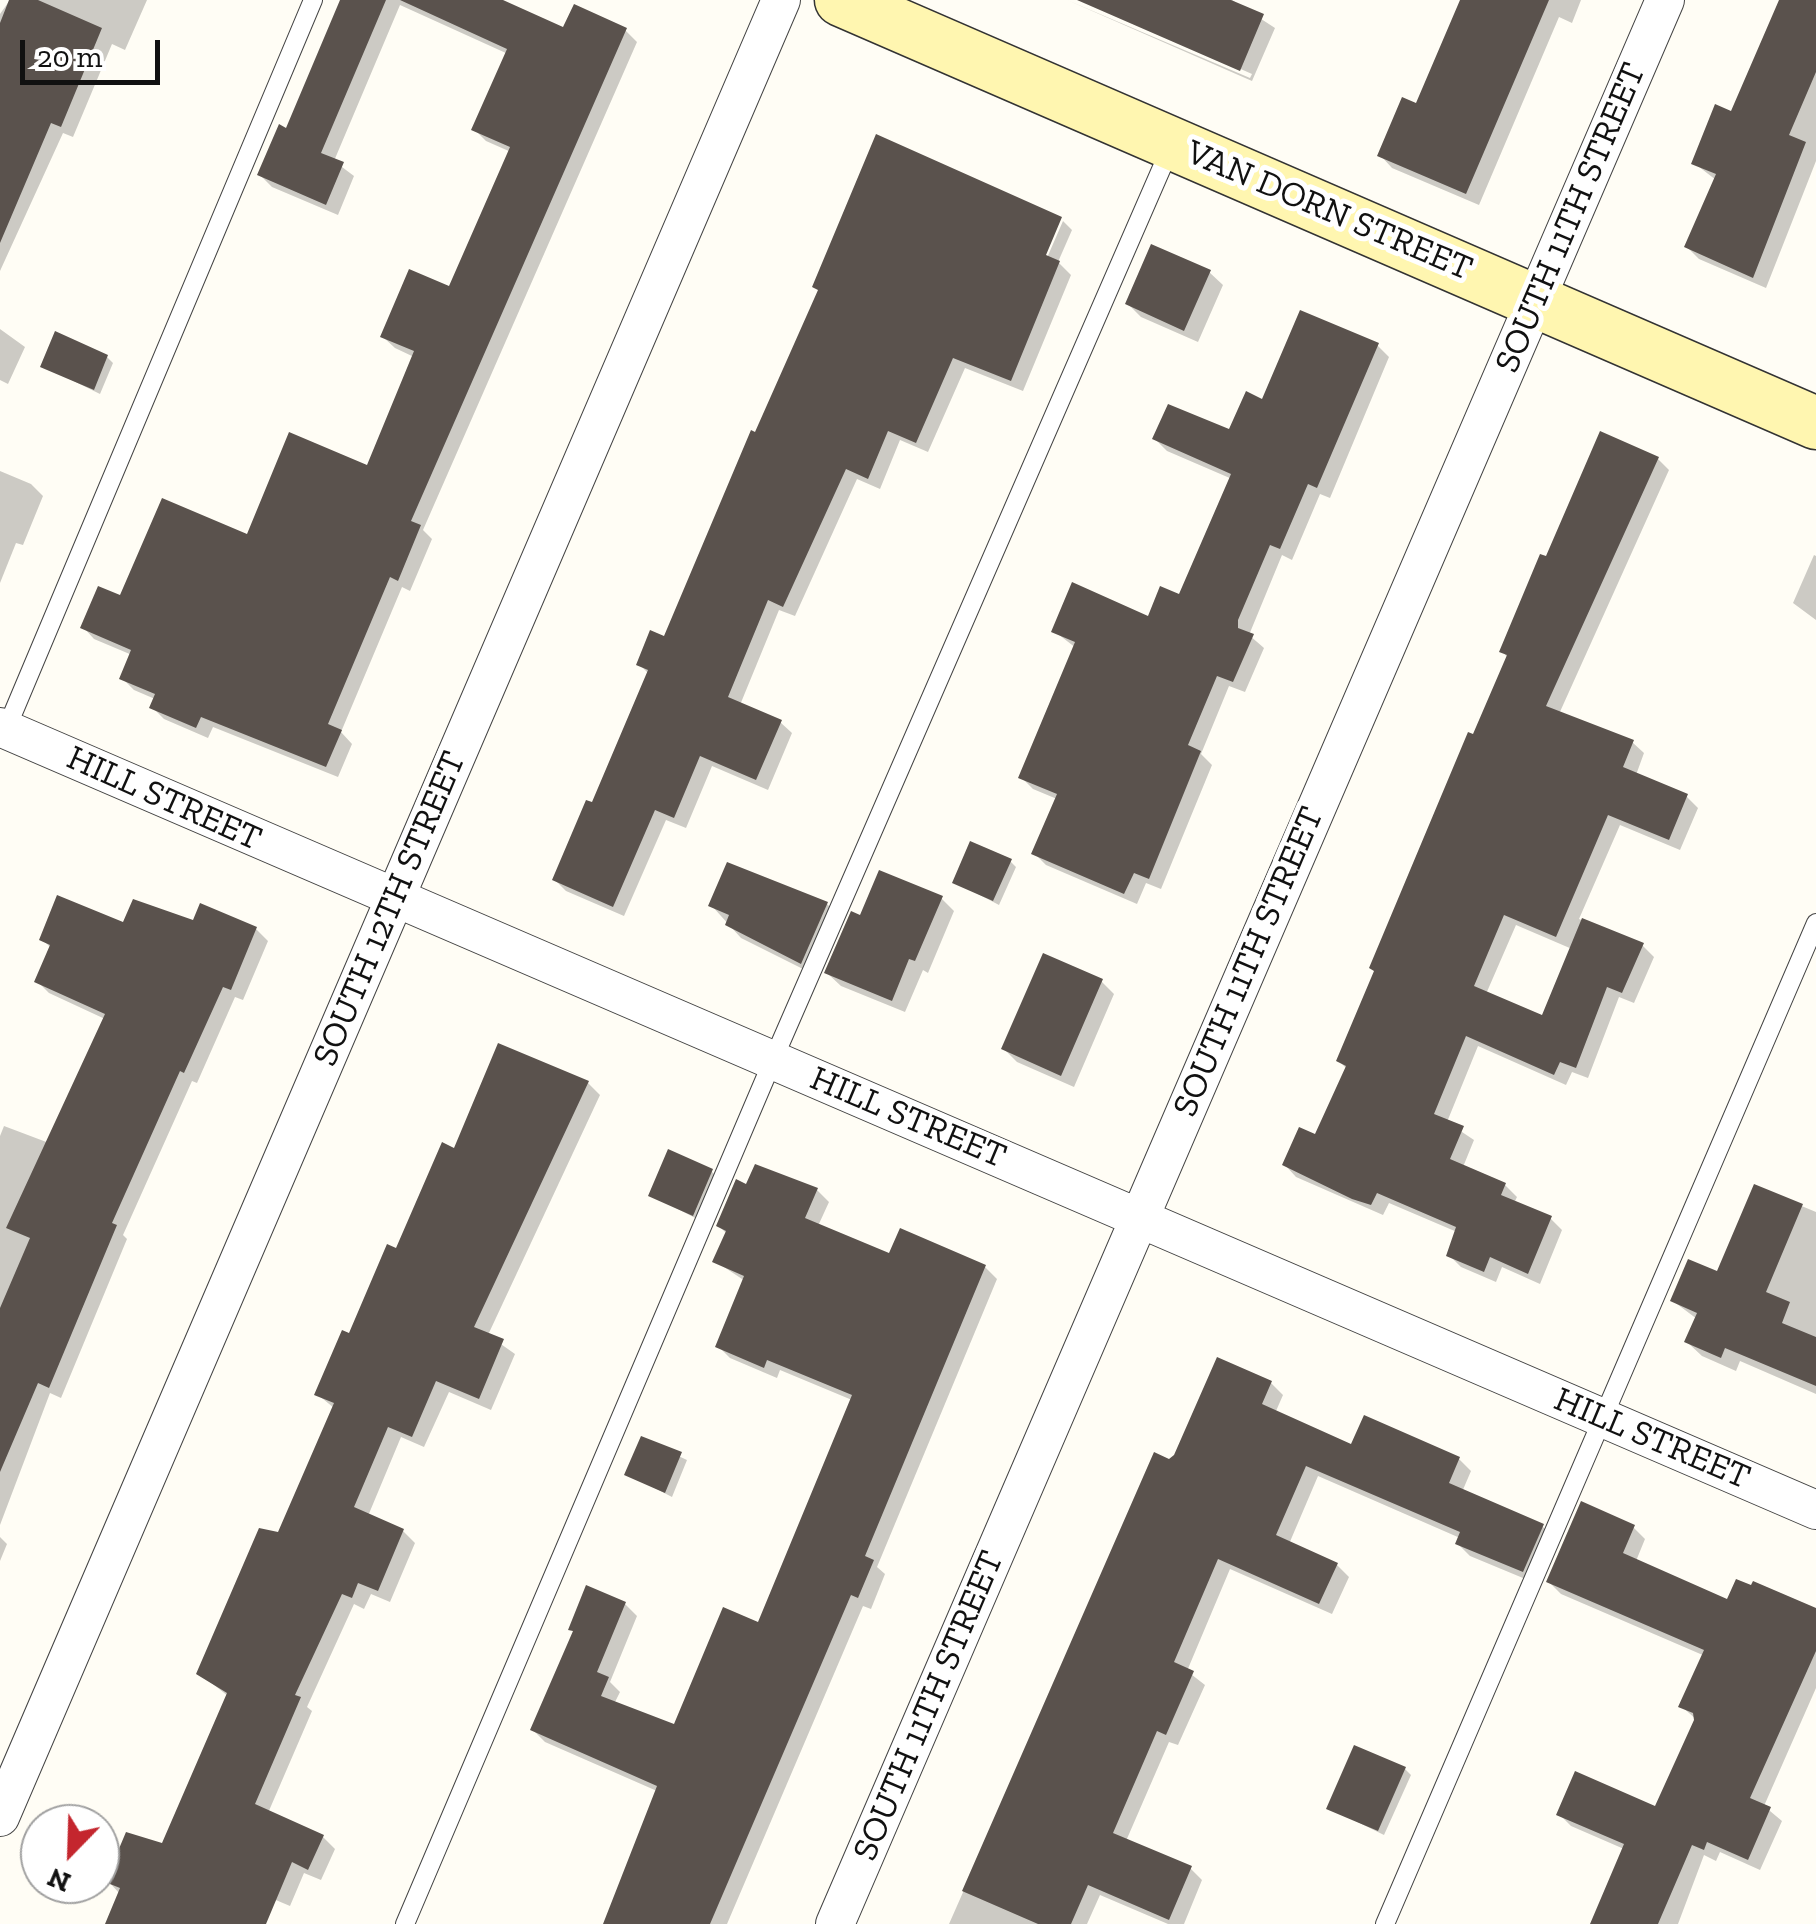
<!DOCTYPE html>
<html>
<head>
<meta charset="utf-8">
<style>
	body { margin:0 }
	#map { position:relative; width:1816px; height:1924px; overflow:hidden; background:#fffdf5; font-family:"Zilla Slab",serif }
	canvas { display:block }
	.north { position:absolute; left:20px; top:1804px; width:100px; height:100px; box-sizing:border-box; background:#fff; border:2px solid #a0a0a0; border-radius:50%; rotate:203deg; font-size:28px; font-weight:700; line-height:40px; text-align:center; color:#111 }
	.north::after { content:''; display:block; margin:auto; width:35px; height:45px; background:#c4262e; clip-path:polygon(50% 0,100% 100%,50% 72%,0 100%) }
	.scale { position:absolute; left:20px; top:40px; width:140px; height:45px; box-sizing:border-box; border:5px solid #111; border-top:0; padding-left:12px; font-size:30px; line-height:35px; white-space:nowrap; color:#111; -webkit-text-stroke:8px #fff; paint-order:stroke }
</style>
</head>
<body>
<div id="map">
<canvas width="1816" height="1924"></canvas>
<div class="north">N</div>
<div class="scale">20 m</div>
</div>
<script>
const ctx = document.querySelector('canvas').getContext('2d');
ctx.lineJoin = 'round';
function fill(path, color) { ctx.fillStyle = color; ctx.fill(path, 'evenodd'); }
const toPath = rows => new Path2D(rows.map(r => 'M' + r).join(''));
function strokePath(path, color, width, dash) { ctx.strokeStyle = color; ctx.lineWidth = width; ctx.lineCap = dash ? 'butt' : 'round'; ctx.setLineDash(dash || []); ctx.stroke(path); }
function label(font, color, halo, rows, align = 'center') {
  ctx.font = font + ' "Zilla Slab",serif'; ctx.lineWidth = 10; ctx.setLineDash([]); ctx.textBaseline = 'middle'; ctx.strokeStyle = halo; ctx.fillStyle = color; for (const [text, x, y, turn = 0] of rows) {
    ctx.save(); ctx.translate(x, y); ctx.rotate((+turn || 0) * Math.PI / 180); ctx.textAlign = isNaN(turn) ? turn : align; if (halo) ctx.strokeText(text, 0, 0); ctx.fillText(text, 0, 0); ctx.restore();
  }
}
fill(toPath([
	[10,0,147,0,125,50,112,44,73,137,63,133,0,271,0,14],
	[343,0,497,0,565,30,625,30,637,42,423,530,432,539,410,591,402,587,341,732,352,744,338,777,213,727,208,738,164,719,152,707,155,699,134,690,122,678,132,655,94,639,83,627,121,598,249,537,368,468,414,357,395,348,383,337,450,289,511,152,486,141,474,129,508,54,400,5,334,161,354,176,338,215,272,187,260,175,288,131],
	[1067,0,1250,78,1252,74,1084,0,1232,0,1275,28,1252,81],
	[1461,0,1581,0,1572,23,1559,17,1479,205,1392,168,1380,155,1417,106],
	[1781,0,1816,0,1816,161,1766,288,1699,259,1687,247,1716,180,1694,163,1732,114],
	[878,137,1060,219,1038,265,1043,267,1063,221,1072,230,1058,262,1071,275,1023,391,965,368,928,452,900,440,880,489,857,479,795,616,779,610,740,705,780,722,792,733,768,790,712,766,686,828,666,820,624,916,566,891,555,880,587,803,593,805,649,674,639,664,651,633,666,639,753,434,756,435,820,291,815,287],
	[1209,272,1223,285,1198,342,1141,317,1128,304],
	[0,329,25,347,8,384,0,380],
	[1377,345,1389,357,1330,498,1320,494,1292,560,1282,555,1249,635,1264,648,1245,692,1229,686,1201,754,1212,765,1161,889,1146,883,1137,904,1046,865,1034,853,1057,799,1033,789,1021,777,1076,648,1054,631,1149,619,1181,597,1232,479,1167,451,1155,439,1230,433,1264,402],
	[107,357,113,363,100,394,43,366],
	[1658,459,1669,470,1559,714,1632,742,1644,753,1636,775,1686,796,1698,808,1680,850,1620,825,1579,919,1642,945,1654,957,1634,1003,1619,997,1588,1078,1572,1072,1566,1085,1478,1046,1447,1122,1474,1140,1463,1167,1505,1185,1517,1197,1514,1203,1551,1219,1562,1230,1540,1284,1502,1267,1496,1282,1461,1267,1449,1255,1457,1232,1389,1203,1383,1215,1296,1177,1285,1165,1316,1138,1347,1069,1339,1061,1508,658,1502,651,1547,560],
	[1516,925,1572,949,1543,1019,1486,994],
	[0,471,31,484,43,496,23,545,16,543,0,583],
	[1814,555,1816,556,1816,620,1793,603],
	[1010,861,1016,867,999,905,955,882],
	[941,898,954,911,928,973,923,970,905,1012,841,986,827,973],
	[827,904,840,917,815,975,741,938,711,905],
	[194,923,256,929,268,941,243,1000,235,997,197,1083,192,1081,123,1235,127,1239,61,1398,50,1393,0,1525,0,1136,4,1126,49,1143,105,1019,49,993,37,981,51,948,42,939,124,925],
	[1101,981,1114,994,1074,1087,1017,1062,1004,1049],
	[588,1083,600,1095,488,1335,515,1354,491,1410,449,1392,424,1447,401,1437,368,1516,403,1531,415,1543,390,1602,371,1594,364,1609,354,1604,307,1707,312,1711,268,1813,323,1837,335,1849,321,1880,304,1873,290,1906,245,1887,229,1924,108,1924,120,1894,108,1881,164,1846,228,1696,199,1673,280,1535,334,1408,317,1394,398,1251,455,1151],
	[711,1171,717,1177,699,1220,651,1195],
	[748,1187,817,1190,829,1202,818,1226,890,1256,985,1267,997,1279,877,1567,885,1574,871,1609,863,1606,727,1924,604,1924,657,1791,545,1742,533,1730,575,1633,571,1629,625,1604,637,1616,610,1682,620,1692,614,1704,676,1727,759,1625,852,1400,780,1370,777,1378,730,1358,718,1346,745,1281,715,1261,727,1234,719,1226],
	[1756,1187,1816,1212,1816,1394,1740,1361,1736,1371,1702,1356,1687,1342,1697,1319,1673,1301,1718,1275],
	[1218,1360,1271,1383,1283,1395,1276,1411,1352,1448,1459,1459,1471,1471,1462,1492,1542,1526,1554,1538,1535,1583,1470,1556,1458,1544,1460,1538,1318,1476,1289,1544,1337,1565,1349,1577,1332,1614,1230,1569,1187,1671,1205,1685,1178,1745,1169,1742,1126,1841,1190,1868,1202,1880,1184,1924,1168,1924,1100,1895,1087,1924,949,1924,1156,1455,1169,1461,1176,1457],
	[642,1439,687,1460,672,1497,627,1474],
	[1633,1527,1645,1539,1636,1561,1728,1603,1816,1614,1816,1688,1764,1806,1782,1821,1760,1870,1720,1852,1716,1861,1704,1855,1678,1924,1592,1924,1624,1849,1571,1826,1559,1814,1657,1810,1697,1720,1681,1706,1705,1656,1561,1594,1549,1582],
	[0,1537,7,1544,0,1561],
	[1405,1769,1411,1775,1384,1835,1329,1808]
]), '#0003');
fill(toPath([
	[9,0,38,0,102,28,61,127,51,123,0,243,0,23],
	[340,0,386,0,321,153,344,162,326,205,257,175,279,124,286,128],
	[400,0,503,0,563,27,574,4,627,28,411,521,421,525,398,581,390,577,328,724,342,730,326,767,201,717,196,728,149,708,155,694,119,679,131,650,80,628,98,586,120,595,162,498,247,534,289,432,367,465,414,351,380,337,409,269,449,286,510,147,471,130,507,49],
	[1077,0,1231,0,1264,14,1240,71],
	[1460,0,1549,0,1466,194,1377,156,1402,97,1416,103],
	[1779,0,1816,0,1816,72,1789,135,1806,142,1753,278,1684,247,1716,174,1691,164,1715,104,1731,111],
	[876,134,1062,217,1046,255,1060,261,1011,381,953,358,916,443,888,431,868,479,846,469,783,607,768,600,728,697,782,720,756,780,700,756,674,818,655,810,613,907,552,880,586,800,592,802,648,670,636,665,650,630,664,636,751,430,755,432,818,290,812,287],
	[1151,244,1211,270,1184,331,1125,304],
	[1300,310,1379,343,1317,488,1308,484,1280,549,1270,545,1238,620,1238,628,1254,634,1233,682,1217,676,1188,745,1201,751,1149,879,1134,873,1124,894,1031,854,1057,794,1018,778,1075,642,1051,632,1072,582,1148,616,1160,586,1179,594,1231,474,1152,439,1168,404,1229,429,1246,391,1262,399],
	[55,331,108,355,94,390,40,367],
	[1600,431,1659,457,1546,706,1634,740,1623,767,1688,794,1669,840,1608,815,1556,937,1504,915,1474,986,1542,1015,1582,918,1644,943,1622,993,1607,987,1576,1068,1560,1062,1554,1075,1466,1036,1434,1114,1464,1126,1450,1159,1506,1183,1501,1195,1552,1216,1528,1274,1490,1257,1484,1272,1446,1256,1456,1227,1377,1193,1371,1205,1352,1199,1282,1165,1299,1127,1315,1134,1346,1066,1336,1061,1374,971,1369,968,1468,732,1473,734,1507,655,1499,652,1540,554,1546,556],
	[970,841,1012,859,993,901,952,883],
	[727,862,828,902,801,964,725,925,729,915,708,906],
	[879,870,943,896,915,961,909,959,892,1001,824,973,851,911,860,915],
	[57,895,123,922,133,899,193,920,200,903,257,927,231,990,223,987,184,1073,180,1071,112,1223,117,1225,49,1388,38,1383,0,1472,0,1308,30,1238,6,1228,105,1014,34,982,50,945,39,940],
	[1043,953,1103,979,1061,1076,1001,1049],
	[498,1043,589,1081,474,1327,504,1339,479,1399,436,1381,412,1437,388,1427,354,1507,404,1529,378,1591,358,1583,352,1598,342,1594,295,1695,301,1697,255,1804,324,1835,308,1870,292,1862,266,1924,105,1924,120,1888,105,1882,126,1832,162,1843,227,1693,196,1674,259,1528,278,1532,334,1403,314,1395,342,1330,349,1333,387,1244,396,1248,442,1142,454,1148],
	[668,1149,713,1169,693,1216,648,1196],
	[755,1164,818,1188,805,1218,889,1253,900,1228,986,1265,865,1556,874,1560,858,1598,851,1595,710,1924,603,1924,657,1786,530,1730,573,1631,568,1630,586,1585,626,1602,597,1672,609,1677,601,1696,674,1724,723,1607,758,1622,852,1395,767,1360,764,1368,715,1347,744,1276,712,1262,726,1231,716,1226,736,1179,746,1184],
	[1754,1184,1803,1204,1766,1292,1790,1302,1782,1323,1816,1337,1816,1386,1725,1348,1721,1358,1684,1342,1697,1313,1670,1301,1688,1259,1717,1271],
	[1217,1357,1272,1381,1262,1404,1351,1444,1364,1415,1460,1457,1449,1483,1544,1524,1523,1572,1455,1544,1460,1532,1306,1466,1276,1535,1338,1563,1319,1604,1218,1559,1174,1662,1194,1671,1166,1735,1157,1731,1113,1833,1192,1866,1169,1920,1088,1885,1071,1924,1038,1924,962,1891,1154,1452,1169,1459,1174,1455],
	[641,1436,682,1452,665,1493,624,1475],
	[1581,1501,1635,1525,1623,1553,1727,1599,1736,1579,1751,1585,1753,1581,1816,1608,1816,1651,1750,1798,1771,1807,1748,1860,1707,1842,1704,1850,1692,1845,1658,1924,1590,1924,1624,1844,1556,1815,1575,1771,1655,1806,1694,1720,1693,1713,1678,1707,1704,1650,1546,1582],
	[1354,1745,1406,1767,1378,1831,1326,1809]
]), '#5a524d');
const lane = toPath([
	[5,732,313,0],
	[405,1924,773,1060,1170,149],
	[1385,1924,1816,923]
]);
const street = toPath([
	[0,727,1816,1510],
	[0,1817,781,0],
	[835,1924,1665,0]
]);
const secondary = toPath([
	[841,0,1816,423]
]);
strokePath(lane, '#444', 20);
strokePath(street, '#444', 40);
strokePath(secondary, '#333', 55);
strokePath(lane, '#fff', 18);
strokePath(street, '#fff', 38);
strokePath(secondary, '#fff6b0', 52);
label('35px', '#111', '#fff', [
	["VAN DORN STREET",1329,211,23],
	["SOUTH 11TH STREET",1571,218,-67],
	["HILL STREET",164,799,24],
	["SOUTH 12TH STREET",390,909,-67],
	["SOUTH 11TH STREET",1249,962,-67],
	["HILL STREET",908,1118,23],
	["HILL STREET",1652,1439,23],
	["SOUTH 11TH STREET",929,1706,-67]
]);
</script>
</body>
</html>
